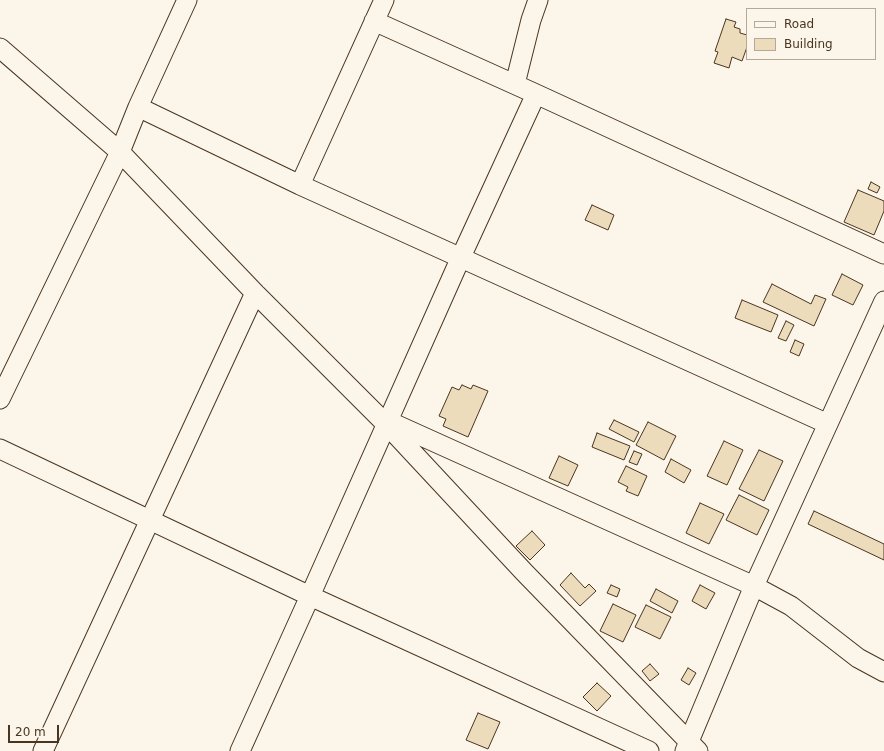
<!DOCTYPE html>
<html>
<head>
<meta charset="utf-8">
<style>
	body { margin:0 }
	#map { position:relative; width:884px; height:751px; overflow:hidden; background:#fbf6e9; font-family:"DejaVu Sans",sans-serif }
	canvas { display:block }
	.legend { position:absolute; left:746px; top:8px; width:130px; height:52px; box-sizing:border-box; background:#fbf6e9; border:1px solid #b4a999; margin:0; padding:5px 7px; list-style:none; font-size:12px; color:#4a3520 }
	.legend li { display:flex; align-items:center; gap:8px; height:20px }
	.legend b { width:20px; border:1px solid #b4a999 }
	.scale { position:absolute; left:8px; top:725px; width:51px; height:18px; box-sizing:border-box; border:2px solid #4a3520; border-top:0; padding-left:5px; font-size:12px; line-height:14px; white-space:nowrap; color:#4a3520; -webkit-text-stroke:3px #fbf6e9; paint-order:stroke }
</style>
</head>
<body>
<div id="map">
<canvas width="884" height="751"></canvas>
<ul class="legend">
<li><b style="height:5px;background:#fbf6e9"></b>Road</li>
<li><b style="height:11px;background:#ecdcbc"></b>Building</li>
</ul>
<div class="scale">20 m</div>
</div>
<script>
const ctx = document.querySelector('canvas').getContext('2d');
ctx.lineJoin = 'round';
function fill(path, color) { ctx.fillStyle = color; ctx.fill(path, 'evenodd'); }
const toPath = rows => new Path2D(rows.map(r => 'M' + r).join(''));
function strokePath(path, color, width, dash) { ctx.strokeStyle = color; ctx.lineWidth = width; ctx.lineCap = dash ? 'butt' : 'round'; ctx.setLineDash(dash || []); ctx.stroke(path); }
const building = toPath([
	[726,19,736,22,734,27,740,29,740,33,747,35,747,47,742,61,732,57,729,68,714,63,718,52,715,51,726,19],
	[871,182,880,187,877,193,868,189,871,182],
	[858,190,884,201,884,211,874,235,844,222,858,190],
	[592,205,614,215,608,230,585,220,592,205],
	[842,274,863,285,853,305,832,295,842,274],
	[772,284,811,304,815,295,826,299,814,326,763,302,772,284],
	[742,300,778,315,771,332,735,318,742,300],
	[786,321,794,325,786,341,778,338,786,321],
	[795,340,804,344,799,356,790,352,795,340],
	[462,385,471,389,473,385,488,391,468,437,443,426,446,419,439,416,452,387,459,390,462,385],
	[614,420,639,432,634,442,609,429,614,420],
	[648,422,676,436,664,460,636,445,648,422],
	[597,433,630,446,624,460,592,447,597,433],
	[724,441,743,450,727,485,707,476,724,441],
	[759,450,783,461,764,501,739,489,759,450],
	[634,451,642,454,637,465,629,462,634,451],
	[559,456,578,465,568,486,549,478,559,456],
	[671,459,691,470,684,483,665,472,671,459],
	[626,466,647,476,638,496,626,491,628,487,618,482,626,466],
	[739,495,769,510,757,535,726,520,739,495],
	[700,503,724,514,709,544,686,533,700,503],
	[814,511,884,544,884,560,808,524,814,511],
	[532,531,545,545,530,560,516,546,532,531],
	[571,573,585,588,589,584,596,591,580,606,560,585,571,573],
	[611,585,620,589,617,597,607,593,611,585],
	[700,585,715,593,706,609,692,601,700,585],
	[656,589,678,601,672,613,650,601,656,589],
	[613,604,636,615,623,642,600,631,613,604],
	[646,605,671,617,660,639,635,627,646,605],
	[650,664,659,674,650,681,642,671,650,664],
	[688,668,696,673,689,685,681,680,688,668],
	[597,683,611,696,597,711,583,697,597,683],
	[478,713,500,722,488,749,466,740,478,713]
]);
fill(building, '#ecdcbc');
strokePath(building, '#4a3520', 1);
const minor = toPath([
	[374,21,536,94,884,254],
	[0,48,120,152,255,293,387,425,524,572,698,751],
	[515,84,531,20,538,0],
	[138,107,300,185,828,424],
	[300,185,384,0],
	[0,399,120,152,138,107,187,0],
	[388,421,754,586,791,606,858,658,884,672],
	[0,449,310,596,649,751],
	[43,751,255,293],
	[240,751,310,596,461,257,536,94],
	[685,751,754,586,884,301]
]);
strokePath(minor, '#4a3520', 21);
strokePath(minor, '#fbf6e9', 19);
</script>
</body>
</html>
